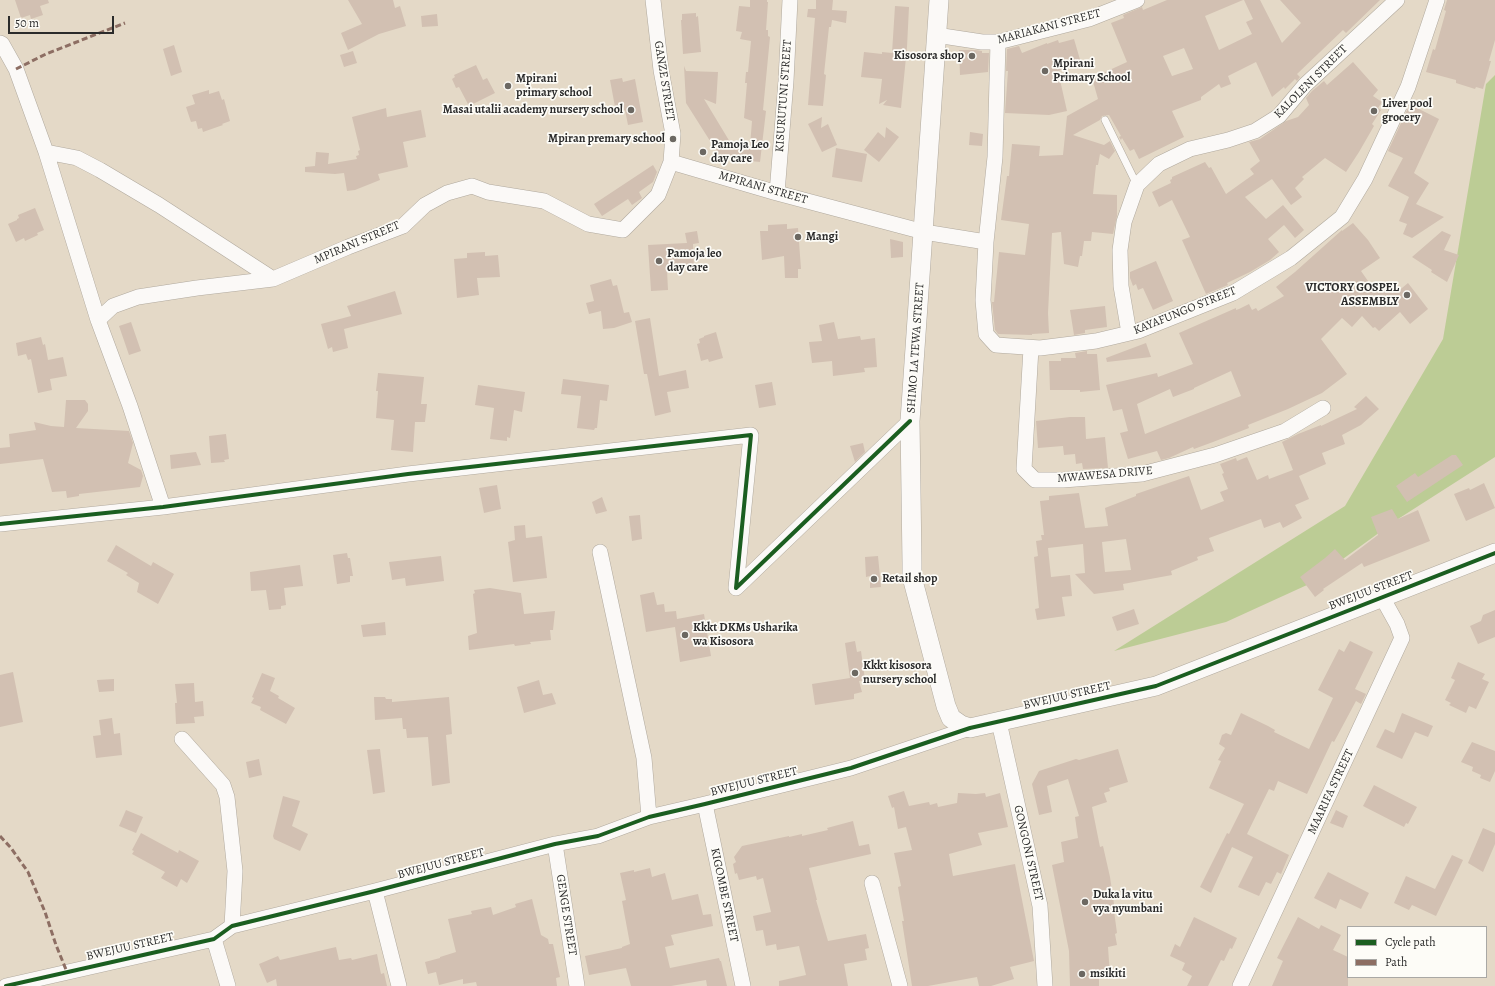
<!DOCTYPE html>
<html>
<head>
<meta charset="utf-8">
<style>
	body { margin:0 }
	#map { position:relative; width:1495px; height:986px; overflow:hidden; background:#e4d9c7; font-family:Alegreya,serif }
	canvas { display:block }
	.legend { position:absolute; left:1347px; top:926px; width:140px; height:52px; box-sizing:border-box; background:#fdfcf7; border:1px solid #a9a8a5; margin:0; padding:5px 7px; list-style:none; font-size:12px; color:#2b2b2b }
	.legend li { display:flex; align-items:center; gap:8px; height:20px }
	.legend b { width:20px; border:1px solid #a9a8a5 }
	.scale { position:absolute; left:8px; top:16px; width:106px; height:18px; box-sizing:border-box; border:2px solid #2b2b2b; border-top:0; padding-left:5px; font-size:12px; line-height:14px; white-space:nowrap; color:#2b2b2b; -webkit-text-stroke:3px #fdfcf7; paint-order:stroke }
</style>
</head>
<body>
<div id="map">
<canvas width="1495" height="986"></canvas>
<ul class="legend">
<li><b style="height:5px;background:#1b5e20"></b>Cycle path</li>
<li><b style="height:5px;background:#8d6e63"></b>Path</li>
</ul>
<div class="scale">50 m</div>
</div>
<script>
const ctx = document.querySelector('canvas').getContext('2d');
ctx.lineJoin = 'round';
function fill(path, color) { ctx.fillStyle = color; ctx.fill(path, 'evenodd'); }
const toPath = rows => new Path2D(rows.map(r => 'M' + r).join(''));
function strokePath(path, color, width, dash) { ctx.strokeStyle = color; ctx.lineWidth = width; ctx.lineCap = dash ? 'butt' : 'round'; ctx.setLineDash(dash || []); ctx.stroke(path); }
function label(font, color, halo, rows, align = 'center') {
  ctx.font = font + ' Alegreya,serif'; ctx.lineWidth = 3.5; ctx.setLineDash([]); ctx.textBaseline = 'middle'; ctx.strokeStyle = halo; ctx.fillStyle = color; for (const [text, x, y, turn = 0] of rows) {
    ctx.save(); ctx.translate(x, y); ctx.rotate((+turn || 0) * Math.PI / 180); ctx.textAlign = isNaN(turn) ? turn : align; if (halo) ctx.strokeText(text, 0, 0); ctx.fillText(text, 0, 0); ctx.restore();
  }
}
fill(toPath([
	[1495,75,1495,457,1398,519,1307,585,1226,622,1114,651,1345,506,1443,339,1486,84]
]), '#bccc95');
fill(toPath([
	[15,0,48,0,49,3,40,6,43,15,31,19,30,15,21,18],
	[348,0,393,0,395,8,400,6,406,26,379,34,348,50,341,33,362,24],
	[750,0,767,0,767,2,768,2,766,30,768,30,768,36,770,37,763,110,766,111,760,162,730,159,724,163,686,103,684,66,686,71,718,72,716,104,704,99,733,147,750,146,752,121,744,118,747,83,745,83,746,72,748,72,751,41,740,39,742,32,736,31,739,6,750,7],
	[816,0,833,0,832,10,847,11,846,23,832,20,831,27,829,27,824,74,826,75,823,106,808,105,815,18,807,17,808,9,816,9],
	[1167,0,1243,0,1205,16,1219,50,1252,34,1246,22,1253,19,1244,0,1260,0,1282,43,1301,23,1280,0,1380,0,1346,33,1343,30,1297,74,1300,77,1297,81,1295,79,1285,89,1284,87,1272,97,1256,62,1228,76,1231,84,1221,88,1219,84,1201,97,1201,100,1172,111,1184,137,1139,159,1134,149,1130,151,1122,138,1121,140,1119,137,1121,136,1109,115,1102,116,1100,120,1073,135,1104,145,1110,141,1115,151,1109,159,1100,154,1098,165,1096,165,1093,194,1117,195,1117,216,1113,234,1092,232,1091,241,1084,241,1082,256,1080,256,1078,267,1064,264,1061,232,1052,233,1048,313,1049,333,1032,334,1032,335,998,334,995,330,992,302,994,302,999,252,1025,255,1029,224,1001,220,1007,176,1009,176,1012,144,1040,146,1039,156,1063,155,1067,116,1098,99,1092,78,1127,62,1111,23,1124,18,1123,15,1142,7,1143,10],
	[1184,48,1193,69,1172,76,1163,56],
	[1447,0,1495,0,1495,40,1489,61,1491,61,1483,89,1476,87,1475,89,1456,83,1456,80,1426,72,1433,49,1435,50,1446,11,1444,10],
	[895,6,909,7,907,47,901,108,883,105,887,100,879,104,882,79,861,77,864,52,882,54,882,52,892,53],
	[696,13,696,17,698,16,701,52,683,54,681,20,682,20,682,14],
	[437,14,438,26,422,27,421,16],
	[1074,39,1081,63,1058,71,1067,111,1049,115,1005,113,1008,71,1006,71,1007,49,1019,46,1022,53,1047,43,1047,44,1058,40,1059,43],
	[174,45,182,72,171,76,163,49],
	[959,50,975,50,982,51,982,53,989,53,988,72,960,75],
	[353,51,357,63,344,67,340,55],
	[1353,62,1378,90,1373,96,1382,102,1378,108,1381,110,1372,124,1374,126,1359,152,1346,172,1325,158,1302,177,1304,179,1295,188,1302,197,1291,205,1272,179,1245,197,1266,219,1283,205,1304,230,1295,238,1284,225,1268,239,1279,252,1270,260,1250,272,1227,283,1228,285,1206,294,1182,240,1190,237,1172,200,1159,207,1152,192,1171,183,1170,180,1172,179,1172,177,1205,162,1209,168,1211,167,1226,194,1254,174,1250,169,1260,161,1249,142,1260,139,1286,121,1298,117,1309,105,1306,98,1312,91,1324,81,1327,85],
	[476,65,483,80,487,78,495,93,469,106,459,87,456,88,452,79,455,77,454,75],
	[622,78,623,82,635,79,643,122,628,125,625,110,616,112,610,80],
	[209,90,209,94,219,91,222,100,224,99,230,121,222,124,223,125,203,132,202,128,198,129,196,121,191,122,186,107,195,104,192,95],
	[1411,105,1439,119,1414,173,1429,183,1416,204,1444,217,1412,238,1403,234,1407,224,1399,221,1409,197,1388,186,1403,158,1388,151,1408,108,1410,109],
	[386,108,387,117,421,110,426,137,403,142,408,167,378,174,380,180,355,190,347,191,344,173,335,174,305,172,305,167,315,166,316,152,329,153,328,164,357,159,356,156,359,155,358,151,360,150,352,117],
	[822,117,821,128,828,124,837,145,822,152,808,124],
	[886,127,899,137,879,162,864,150,878,132,885,138],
	[970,132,983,134,982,146,969,145],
	[836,148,867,154,862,182,832,177],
	[653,165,657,172,653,182,639,192,642,198,632,205,628,199,602,216,594,204],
	[35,208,44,230,37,233,38,235,25,241,24,238,16,242,8,224,17,220,17,219,19,218,18,215],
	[1353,223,1368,240,1380,258,1361,271,1375,291,1386,281,1396,293,1408,283,1428,309,1410,324,1400,312,1379,331,1375,327,1373,328,1362,316,1352,327,1342,318,1321,339,1347,374,1322,393,1288,409,1248,425,1249,428,1213,442,1194,449,1193,447,1169,458,1161,460,1157,451,1128,459,1120,433,1128,431,1122,409,1113,411,1106,385,1157,373,1158,377,1193,364,1179,333,1236,308,1236,310,1239,309,1249,304,1252,310,1256,308,1258,311,1284,296,1276,287,1295,272,1342,230,1342,231],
	[1231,371,1241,396,1145,434,1137,404,1170,389,1173,397,1194,389,1194,388],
	[787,224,787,229,798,228,801,269,798,269,798,278,785,278,784,256,762,260,760,231,768,231,768,225],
	[697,231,699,243,693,244,694,269,667,270,668,290,651,291,648,245,687,243,685,233],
	[1442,231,1451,235,1444,250,1459,255,1447,282,1431,272,1432,270,1412,257],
	[890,239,903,242,903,257,891,258],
	[485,252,485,256,498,255,500,277,477,278,479,295,457,298,454,259,467,258,467,253],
	[1156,261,1173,301,1153,310,1143,288,1138,290,1136,284,1133,286,1130,278,1130,272],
	[611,279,613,286,617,285,624,313,629,312,632,322,614,328,603,329,601,311,589,314,586,303,594,301,590,285],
	[395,291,402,314,344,329,348,348,333,352,332,347,328,349,321,324,351,316,347,306],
	[1105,306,1107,327,1085,330,1085,333,1074,335,1070,310],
	[650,318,659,376,686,370,689,388,667,392,671,412,655,416,647,374,644,374,635,321],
	[131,322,141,351,129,355,119,326],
	[834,322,838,339,860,336,861,340,875,338,877,367,864,368,865,372,833,376,832,361,812,363,809,342,822,341,819,325],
	[716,332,723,358,709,362,708,359,701,361,697,344,700,343,699,339,704,337,704,336],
	[41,337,43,345,45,344,48,360,63,357,67,376,50,379,52,390,38,393,31,359,28,360,26,354,18,356,16,343],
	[1146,343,1151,357,1107,362,1106,358],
	[1087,351,1087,354,1097,354,1100,390,1080,392,1080,390,1050,390,1049,361,1061,361,1061,358,1076,358,1075,353],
	[378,373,424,377,421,404,427,404,425,422,415,422,413,452,391,450,394,420,376,418,378,391,376,391],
	[563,379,609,385,607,401,600,400,597,428,595,428,594,430,577,428,581,396,561,394],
	[772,382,776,405,759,408,755,385],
	[478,385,525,392,522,412,514,410,510,438,507,437,507,441,490,439,494,408,475,405],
	[1366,396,1379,409,1361,425,1342,435,1345,444,1322,453,1326,464,1299,476,1309,499,1295,505,1302,518,1283,528,1280,522,1264,528,1261,519,1209,538,1214,551,1197,557,1198,560,1171,571,1172,575,1123,584,1124,590,1094,594,1075,574,1085,573,1083,544,1048,548,1051,577,1070,575,1072,596,1062,597,1065,616,1037,620,1035,609,1039,608,1034,557,1038,556,1036,541,1042,540,1041,535,1044,535,1040,501,1049,500,1049,496,1079,493,1085,528,1108,526,1105,508,1136,496,1136,494,1189,476,1201,510,1224,501,1220,492,1228,489,1222,474,1224,473,1220,464,1236,458,1237,461,1247,457,1257,480,1268,475,1269,479,1293,470,1282,442,1298,434,1321,425,1321,426,1357,409,1354,407],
	[1126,539,1131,570,1105,572,1102,542],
	[66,400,85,400,88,404,88,411,76,428,129,431,133,443,128,463,141,470,143,476,140,487,79,494,79,496,67,498,66,491,52,492,43,459,0,464,0,448,10,447,9,434,36,430,34,422,51,426,64,427],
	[1070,417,1085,417,1086,439,1105,437,1108,468,1083,469,1082,463,1076,464,1075,454,1064,455,1063,446,1038,448,1036,421],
	[226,434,229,459,224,460,225,462,211,463,209,436],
	[863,443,865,452,855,462,850,446],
	[196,452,201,465,171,469,170,455],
	[1452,455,1456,455,1463,465,1407,502,1396,486,1415,473,1418,477],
	[1484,483,1495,508,1466,521,1454,494,1469,488,1470,490],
	[497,485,501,509,484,513,479,488],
	[602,497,607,511,596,514,592,502],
	[1392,509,1398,519,1418,510,1430,541,1364,567,1362,563,1323,589,1324,590,1315,597,1300,577,1325,558,1335,549,1345,560,1378,535,1371,517],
	[640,515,642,539,632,541,629,516],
	[525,525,526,538,542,536,547,578,513,582,508,542,515,540,514,526],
	[116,545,151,566,153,562,174,574,158,604,137,592,139,583,126,575,128,573,107,561],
	[347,553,348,558,350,558,353,576,350,576,350,582,337,584,333,555],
	[441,556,444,581,406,586,405,578,392,580,389,562],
	[878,556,881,587,870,588,870,576,866,577,865,557],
	[300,565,303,586,284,588,286,605,281,606,281,609,269,610,266,590,251,591,250,572],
	[490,588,521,593,524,614,555,611,553,630,550,630,551,640,530,642,531,644,515,646,514,644,469,650,468,636,477,633,473,594,475,593,474,590],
	[654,592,657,605,664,604,665,612,676,611,677,619,704,614,711,656,680,662,675,627,646,632,640,595],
	[1134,609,1139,624,1117,631,1112,617],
	[1495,610,1495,637,1478,644,1470,626,1481,621,1483,615],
	[385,622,386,635,363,637,361,625],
	[855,641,857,652,861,651,865,680,859,681,862,692,854,694,854,699,815,705,812,684,850,678,845,643],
	[1350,641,1373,652,1355,689,1366,694,1361,704,1356,701,1334,742,1332,741,1307,794,1278,781,1274,791,1269,789,1247,834,1289,855,1281,874,1277,872,1271,884,1266,882,1259,896,1238,887,1253,857,1232,847,1211,893,1200,887,1227,833,1229,834,1244,804,1209,788,1221,761,1218,760,1225,748,1219,744,1222,735,1226,733,1231,735,1241,713,1268,726,1275,730,1274,732,1309,749,1333,698,1318,690,1339,649,1344,652],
	[1458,662,1485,674,1482,679,1489,682,1476,709,1469,706,1466,713,1449,705,1451,703,1445,700,1455,680,1451,678],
	[13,672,23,722,0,727,0,675],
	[262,673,275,678,270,691,279,696,278,698,295,708,286,724,260,710,261,707,251,703,254,698,252,697],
	[114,679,114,691,99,692,97,680],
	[539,680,543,695,552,693,556,704,524,713,517,687],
	[194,683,195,702,203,701,204,716,194,717,195,723,176,724,175,703,177,703,175,684],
	[374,697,385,697,386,699,392,699,392,702,449,697,452,734,446,735,450,783,432,786,428,737,407,738,406,729,403,729,402,718,375,720],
	[1402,713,1433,726,1428,737,1415,732,1402,759,1376,747,1385,729,1394,733],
	[112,718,114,734,120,733,122,755,96,758,93,736,101,735,99,720],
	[1472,742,1495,751,1495,771,1490,782,1480,778,1481,775,1472,771,1473,767,1461,762],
	[380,749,385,792,373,794,367,750],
	[1118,749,1128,782,1109,788,1110,791,1104,793,1107,802,1092,807,1100,847,1103,846,1110,877,1115,911,1114,911,1117,933,1115,934,1117,945,1108,947,1110,976,1099,976,1099,986,1070,986,1069,951,1052,865,1064,862,1061,842,1078,838,1075,817,1079,816,1068,779,1047,786,1052,812,1039,815,1032,784,1039,771,1076,759,1079,760],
	[259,759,262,775,249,778,246,762],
	[1374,785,1417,807,1408,824,1406,823,1404,827,1363,806],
	[904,791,909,806,929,802,930,805,937,803,938,807,957,803,958,793,976,794,985,793,986,797,1000,793,1008,827,978,833,982,845,949,854,953,876,1015,864,1034,961,1010,967,1014,979,991,986,979,986,977,977,928,986,912,986,902,921,904,921,898,887,901,886,894,853,912,850,906,827,898,829,894,807,892,808,888,796],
	[283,796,300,801,292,826,308,834,300,851,274,839,273,836],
	[126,810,143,817,136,833,119,826],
	[1336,810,1348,816,1343,828,1330,823],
	[853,821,859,846,869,844,871,854,809,868,817,900,816,900,828,941,866,934,869,948,865,949,867,960,844,964,848,986,779,986,779,981,806,975,799,946,777,950,776,944,766,946,763,930,756,931,753,916,771,912,763,878,757,880,756,876,739,880,737,873,735,874,733,864,736,862,734,857,742,846,789,836,789,837,802,834,802,836,828,830,827,828],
	[1483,828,1495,833,1495,844,1483,872,1468,863],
	[141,833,178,853,179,850,199,861,187,883,181,879,177,887,161,878,165,872,132,854,134,851,132,850],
	[1452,855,1463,860,1436,916,1412,905,1409,910,1394,903,1406,876,1435,889],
	[650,868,652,877,665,873,672,900,698,894,703,915,711,914,713,926,671,935,674,945,665,947,670,968,719,958,720,961,721,961,727,986,707,986,706,980,671,986,631,986,626,968,589,975,585,956,622,948,622,947,630,944,622,901,626,900,620,873,634,870,634,872],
	[1328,872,1369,893,1361,909,1340,899,1336,909,1314,898],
	[532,899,541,935,548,939,549,944,553,944,560,977,556,978,557,986,477,986,476,982,463,984,463,979,439,985,436,972,428,974,425,962,440,958,440,957,456,952,448,919,472,914,471,911,491,907,493,915,516,907,515,904],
	[1194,917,1237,938,1232,949,1230,948,1224,961,1221,960,1208,986,1187,986,1192,976,1182,970,1185,963,1170,956,1175,944,1180,947],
	[1298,917,1319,929,1321,925,1341,935,1333,950,1348,957,1348,986,1272,986,1283,961,1277,958],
	[336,947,339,960,351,958,352,960,377,954,381,974,384,973,387,986,277,986,276,979,267,983,259,964,278,956,280,960]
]), '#d2c0b2');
const service = toPath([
	[1105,120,1137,185]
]);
const minor = toPath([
	[653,0,661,70,673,134,671,162],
	[936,35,982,42,998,42,1089,19,1137,0],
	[998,42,995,157,986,242,983,300,986,334,996,345,1040,348,1096,341,1138,331,1233,293,1291,258,1342,217,1365,179,1408,87,1437,0],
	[0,43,2,44,16,69,46,152,98,320,130,406,163,507],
	[46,152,77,158,100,170,159,205,273,279],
	[777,193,786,81,790,0],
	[98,320,113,306,138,297,197,288,273,279,348,247,403,226,425,205,447,193,472,186,488,192,544,201,588,224,623,230,658,195,671,162,777,193,924,232,986,242],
	[1129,333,1121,286,1120,250,1124,222,1137,185,1159,164,1190,149,1228,140,1255,131,1279,116,1305,85,1397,0],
	[1031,348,1024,469,1035,480,1063,480,1142,474,1215,455,1285,431,1323,408],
	[0,524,163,507,408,474,751,435,736,588,910,421],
	[600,552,644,758,649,817],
	[999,722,1040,906,1045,986],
	[182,739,223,785,227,797,235,871,232,926],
	[705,804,743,986],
	[555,844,577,986],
	[872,883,900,986],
	[375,891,399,986],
	[214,939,228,986],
	[6,986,214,939,232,926,375,891,555,844,598,836,649,817,705,804,851,768,970,728],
	[1240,986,1402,638,1397,624,1382,597]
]);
const tertiary = toPath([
	[939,0,910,421,912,563,912,577,946,706,951,718,961,725,970,728,1156,686,1495,553]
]);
strokePath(service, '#b0a99e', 8);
strokePath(minor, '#b0a99e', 16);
strokePath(tertiary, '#b0a99e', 20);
strokePath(service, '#fbf9f7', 7);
strokePath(minor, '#fbf9f7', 15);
strokePath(tertiary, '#fbf9f7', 19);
strokePath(toPath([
	[16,69,46,54,125,23],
	[0,836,11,848,28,872,45,912,56,945,67,972]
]), '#8d6e63', 3, [6, 3]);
strokePath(toPath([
	[0,524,163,507,408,474,751,435,736,588,910,421],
	[6,986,214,939,232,926,375,891,555,844,598,836,649,817,705,804,851,768,970,728,1156,686,1495,553]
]), '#1b5e20', 4);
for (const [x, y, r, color] of [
	[972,56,4,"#6c6862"],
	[1045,71,4,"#6c6862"],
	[508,86,4,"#6c6862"],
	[631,110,4,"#6c6862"],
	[1374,111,4,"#6c6862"],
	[673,139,4,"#6c6862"],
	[703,152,4,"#6c6862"],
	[798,237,4,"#6c6862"],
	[659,261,4,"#6c6862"],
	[1407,295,4,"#6c6862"],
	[874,579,4,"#6c6862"],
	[685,635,4,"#6c6862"],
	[855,673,4,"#6c6862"],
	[1085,902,4,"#6c6862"],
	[1082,974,4,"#6c6862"]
]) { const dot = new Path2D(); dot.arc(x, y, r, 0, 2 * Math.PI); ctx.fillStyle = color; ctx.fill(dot); strokePath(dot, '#fdfcf7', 1.5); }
label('12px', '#2b2b2b', '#fdfcf7', [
	["MARIAKANI STREET",1049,27,-15],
	["GANZE STREET",664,81,81],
	["KALOLENI STREET",1311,82,-45],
	["KISURUTUNI STREET",784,96,-86],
	["MPIRANI STREET",763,188,16],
	["MPIRANI STREET",357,243,-23],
	["KAYAFUNGO STREET",1185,311,-22],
	["SHIMO LA TEWA STREET",916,348,-86],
	["MWAWESA DRIVE",1105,475,-5],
	["BWEJUU STREET",1371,591,-21],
	["BWEJUU STREET",1067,696,-13],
	["BWEJUU STREET",754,782,-14],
	["MAARIFA STREET",1331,792,-65],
	["GONGONI STREET",1028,853,77],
	["BWEJUU STREET",441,864,-15],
	["KIGOMBE STREET",724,895,78],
	["GENGE STREET",566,915,81],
	["BWEJUU STREET",130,947,-13]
]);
label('bold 12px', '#2b2b2b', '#fdfcf7', [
	["Kisosora shop",964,56,"right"],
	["Mpirani",1053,64],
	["Primary School",1053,78],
	["Mpirani",516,79],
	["primary school",516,93],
	["Liver pool",1382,104],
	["grocery",1382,118],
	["Masai utalii academy nursery school",623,110,"right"],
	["Mpiran premary school",665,139,"right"],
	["Pamoja Leo",711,145],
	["day care",711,159],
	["Mangi",806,237],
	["Pamoja leo",667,254],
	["day care",667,268],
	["VICTORY GOSPEL",1399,288,"right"],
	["ASSEMBLY",1399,302,"right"],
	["Retail shop",882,579],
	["Kkkt DKMs Usharika",693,628],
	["wa Kisosora",693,642],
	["Kkkt kisosora",863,666],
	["nursery school",863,680],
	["Duka la vitu",1093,895],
	["vya nyumbani",1093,909],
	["msikiti",1090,974]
], 'left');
</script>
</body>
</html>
